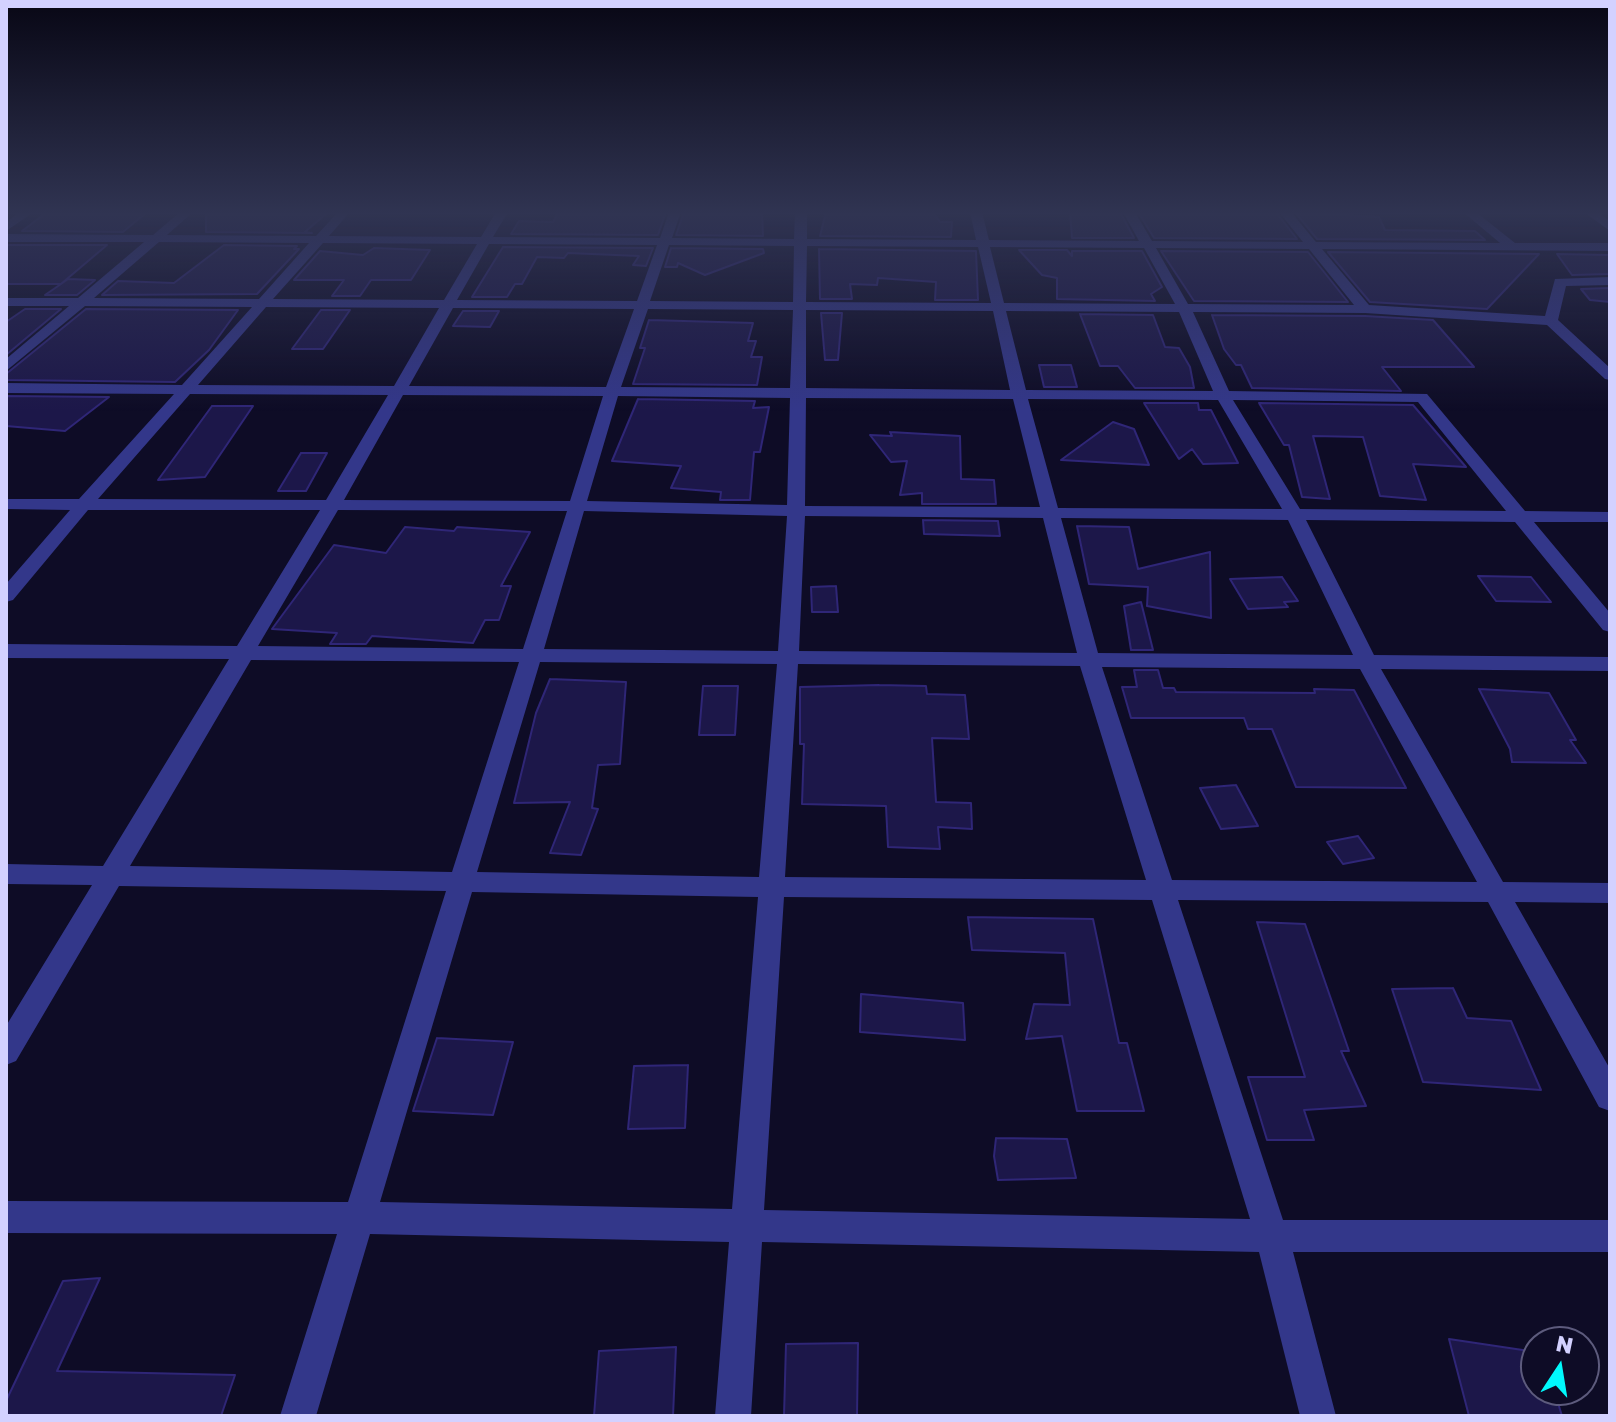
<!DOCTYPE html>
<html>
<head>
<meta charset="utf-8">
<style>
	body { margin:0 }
	#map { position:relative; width:1616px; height:1422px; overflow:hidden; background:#0e0c26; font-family:"Golos Text",sans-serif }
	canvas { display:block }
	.frame { position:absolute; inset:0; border:8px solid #d3d1ff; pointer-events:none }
	.north { position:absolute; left:1520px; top:1326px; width:80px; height:80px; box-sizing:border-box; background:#0e0c26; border:2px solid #5d5b7d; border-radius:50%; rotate:12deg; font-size:22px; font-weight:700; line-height:32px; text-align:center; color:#d3d1ff }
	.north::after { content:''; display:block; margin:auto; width:28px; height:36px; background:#00f9fc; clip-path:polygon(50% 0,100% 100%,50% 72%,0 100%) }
</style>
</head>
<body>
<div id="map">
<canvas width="1616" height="1422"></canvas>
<div class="frame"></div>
<div class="north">N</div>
</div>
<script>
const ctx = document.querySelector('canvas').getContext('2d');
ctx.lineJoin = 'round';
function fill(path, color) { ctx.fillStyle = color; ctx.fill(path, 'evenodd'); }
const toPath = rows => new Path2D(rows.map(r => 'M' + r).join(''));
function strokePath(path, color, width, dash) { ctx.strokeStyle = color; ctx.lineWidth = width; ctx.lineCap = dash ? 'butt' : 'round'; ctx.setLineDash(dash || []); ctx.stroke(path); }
const building = toPath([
	[47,212,147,212,123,232,22,231,47,212],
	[206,212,289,212,327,213,305,232,312,233,206,232,206,212],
	[632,212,666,212,658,235,511,234,519,221,553,222,558,213,632,212],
	[684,212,762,212,763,236,676,235,684,212],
	[826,212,933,212,940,222,952,222,951,237,820,236,826,212],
	[1070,212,1120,212,1134,238,1072,238,1070,212],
	[1138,212,1276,212,1297,239,1154,238,1138,212],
	[1295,212,1379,217,1385,230,1475,231,1485,240,1317,239,1295,212],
	[6,245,107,245,61,284,68,279,95,280,77,295,45,295,61,284,6,284,6,245],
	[224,245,297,246,294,249,299,249,257,294,102,295,118,281,174,283,224,245],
	[503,247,653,248,646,266,633,265,639,256,568,253,564,258,537,257,522,284,515,284,507,297,472,297,503,247],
	[374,248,430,250,411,280,371,280,360,296,332,296,344,280,294,280,320,251,363,255,374,248],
	[671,248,763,249,764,253,705,275,678,263,677,267,665,267,671,248],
	[819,249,976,251,978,300,935,300,936,282,878,278,877,285,850,284,852,299,820,299,819,249],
	[1019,250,1067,250,1072,256,1072,251,1142,251,1162,287,1151,294,1155,301,1057,299,1057,278,1042,275,1019,250],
	[1161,251,1308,252,1348,302,1194,301,1161,251],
	[1328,252,1539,254,1487,309,1370,302,1328,252],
	[1557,254,1610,255,1610,274,1572,275,1557,254],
	[1610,288,1610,302,1590,300,1581,289,1610,288],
	[25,309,61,309,6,355,6,322,25,309],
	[86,309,238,310,209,350,175,382,6,380,6,374,86,309],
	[321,310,350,310,323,349,292,349,321,310],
	[463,311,499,311,490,327,453,326,463,311],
	[821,313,842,313,838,360,825,360,821,313],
	[1080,314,1153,315,1165,347,1179,348,1190,367,1194,388,1135,388,1118,366,1100,366,1080,314],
	[1212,315,1365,316,1433,320,1474,367,1382,367,1401,391,1252,388,1241,365,1236,365,1224,349,1212,315],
	[649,320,753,323,748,341,756,341,751,357,762,357,757,385,633,384,645,348,640,348,649,320],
	[1039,365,1071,365,1077,387,1044,387,1039,365],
	[6,396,109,397,65,431,6,426,6,396],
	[638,399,755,401,753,408,769,407,760,452,754,452,750,500,720,500,721,492,671,488,681,466,612,461,638,399],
	[1144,403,1198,403,1199,410,1211,410,1238,463,1203,464,1192,449,1179,459,1144,403],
	[1259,403,1413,405,1466,467,1413,464,1426,500,1380,496,1363,437,1313,436,1330,499,1302,497,1289,445,1284,445,1259,403],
	[212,406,253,406,205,477,158,480,212,406],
	[1113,422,1134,429,1149,465,1061,460,1113,422],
	[890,432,960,436,961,479,994,480,996,504,922,504,922,493,900,495,907,461,891,462,870,435,892,436,890,432],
	[301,453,327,453,306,491,278,491,301,453],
	[923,520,998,521,1000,536,924,534,923,520],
	[1077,526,1129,527,1138,569,1210,552,1211,618,1147,606,1148,587,1089,584,1077,526],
	[405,527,454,531,457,527,530,532,501,586,511,586,499,620,485,620,473,643,372,636,366,644,330,644,337,633,272,629,334,545,386,553,405,527],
	[1478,576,1531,577,1551,602,1496,601,1478,576],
	[1282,577,1298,601,1284,602,1288,607,1248,609,1230,579,1282,577],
	[836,586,838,612,812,612,811,587,836,586],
	[1141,602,1153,650,1131,650,1124,606,1141,602],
	[1134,670,1158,670,1163,688,1174,688,1176,692,1315,693,1314,689,1354,690,1406,788,1296,787,1272,729,1248,729,1244,718,1131,718,1122,687,1137,687,1134,670],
	[550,679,626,682,620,764,598,765,592,808,598,809,581,855,550,853,570,802,514,803,536,713,550,679],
	[879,685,926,686,927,694,965,695,969,739,932,738,936,802,971,803,972,829,938,827,940,849,888,847,886,806,802,804,804,744,800,744,800,687,879,685],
	[703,686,738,686,735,735,699,735,703,686],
	[1479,689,1549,693,1576,740,1570,740,1586,763,1512,762,1510,749,1479,689],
	[1236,785,1258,826,1221,829,1200,788,1236,785],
	[1358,836,1374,858,1343,864,1327,842,1358,836],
	[968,917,1093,919,1119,1043,1127,1043,1144,1111,1077,1111,1062,1036,1026,1039,1034,1004,1070,1005,1065,953,972,950,968,917],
	[1257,922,1305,924,1349,1051,1341,1051,1366,1106,1304,1110,1314,1140,1267,1140,1248,1077,1305,1077,1257,922],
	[1453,988,1467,1018,1511,1021,1541,1090,1423,1082,1392,989,1453,988],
	[861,994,963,1003,965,1040,860,1032,861,994],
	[437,1038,513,1042,493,1115,413,1111,437,1038],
	[688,1065,685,1128,628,1129,634,1066,688,1065],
	[996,1138,1067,1139,1076,1178,998,1180,994,1156,996,1138],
	[100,1278,57,1371,235,1375,221,1416,6,1416,6,1401,63,1281,100,1278],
	[1449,1339,1536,1352,1536,1390,1554,1390,1562,1416,1469,1416,1449,1339],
	[858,1343,857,1416,784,1416,786,1344,858,1343],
	[676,1347,673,1416,594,1416,599,1351,676,1347]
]);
fill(building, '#1c1749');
strokePath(building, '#2f2677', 2);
fill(toPath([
	[20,212,34,212,6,231,6,222,20,212],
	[180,212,193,212,167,235,316,236,338,212,350,212,329,236,481,237,496,212,508,212,493,237,660,238,669,212,681,212,672,238,794,239,795,212,807,212,807,239,976,240,970,212,982,212,989,240,1139,241,1123,212,1135,212,1152,241,1303,242,1279,212,1291,212,1316,242,1500,243,1463,212,1476,212,1515,243,1610,243,1610,251,1322,249,1369,305,1545,316,1555,279,1610,277,1610,285,1566,286,1558,320,1610,368,1610,380,1605,379,1547,325,1365,313,1193,312,1229,391,1427,394,1525,511,1610,512,1610,522,1534,522,1610,613,1610,632,1603,630,1515,522,1306,520,1374,655,1610,657,1610,671,1381,669,1503,882,1610,883,1610,903,1515,902,1610,1069,1610,1111,1599,1107,1488,902,1178,900,1283,1220,1610,1220,1610,1252,1293,1252,1336,1416,1300,1416,1259,1252,762,1242,751,1416,715,1416,729,1242,370,1234,316,1416,280,1416,337,1234,6,1233,6,1201,348,1202,446,891,119,886,16,1061,6,1065,6,1026,92,885,6,884,6,864,103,866,229,659,6,658,6,644,237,646,320,510,88,510,13,600,6,602,6,584,70,510,6,509,6,499,79,499,174,394,6,393,6,383,182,385,252,307,85,306,6,371,6,359,69,306,6,306,6,298,78,298,144,242,6,242,6,234,153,235,180,212],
	[159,242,309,243,259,299,94,298,159,242],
	[323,243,477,244,444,300,273,299,323,243],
	[489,244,657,245,637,301,457,300,489,244],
	[669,245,794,246,793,302,650,301,669,245],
	[807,246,978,247,991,303,806,302,807,246],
	[990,247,1144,248,1175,304,1004,303,990,247],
	[1156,248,1309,249,1354,305,1188,304,1156,248],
	[266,307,439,308,394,386,198,385,266,307],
	[453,308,634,309,606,387,409,386,453,308],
	[648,309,793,310,790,388,621,387,648,309],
	[806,310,993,311,1010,390,806,388,806,310],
	[1006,311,1179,312,1213,391,1026,390,1006,311],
	[190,394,388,395,326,500,98,499,190,394],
	[403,395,603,396,570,501,344,500,403,395],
	[618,396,790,398,787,505,587,501,618,396],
	[806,398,1013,399,1040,507,805,506,806,398],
	[1028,399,1218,400,1282,509,1058,508,1028,399],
	[1233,400,1418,402,1506,511,1300,509,1233,400],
	[338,510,567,511,523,649,258,646,338,510],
	[584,511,787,516,778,651,544,649,584,511],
	[805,516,1043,518,1077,653,799,651,805,516],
	[1061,518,1288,520,1353,655,1098,653,1061,518],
	[251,660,519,662,452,872,130,866,251,660],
	[540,662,777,664,759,877,477,872,540,662],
	[798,664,1080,666,1146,880,785,877,798,664],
	[1102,667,1360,669,1477,882,1172,880,1102,667],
	[472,892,758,897,732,1209,380,1202,472,892],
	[784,897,1152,900,1250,1219,764,1210,784,897],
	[1584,212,1597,212,1610,221,1610,231,1584,212]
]), '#33378a');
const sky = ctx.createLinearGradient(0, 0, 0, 411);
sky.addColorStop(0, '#080715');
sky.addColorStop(0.52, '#303452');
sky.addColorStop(1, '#30345200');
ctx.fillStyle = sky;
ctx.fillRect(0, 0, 1616, 411);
</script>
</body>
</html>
